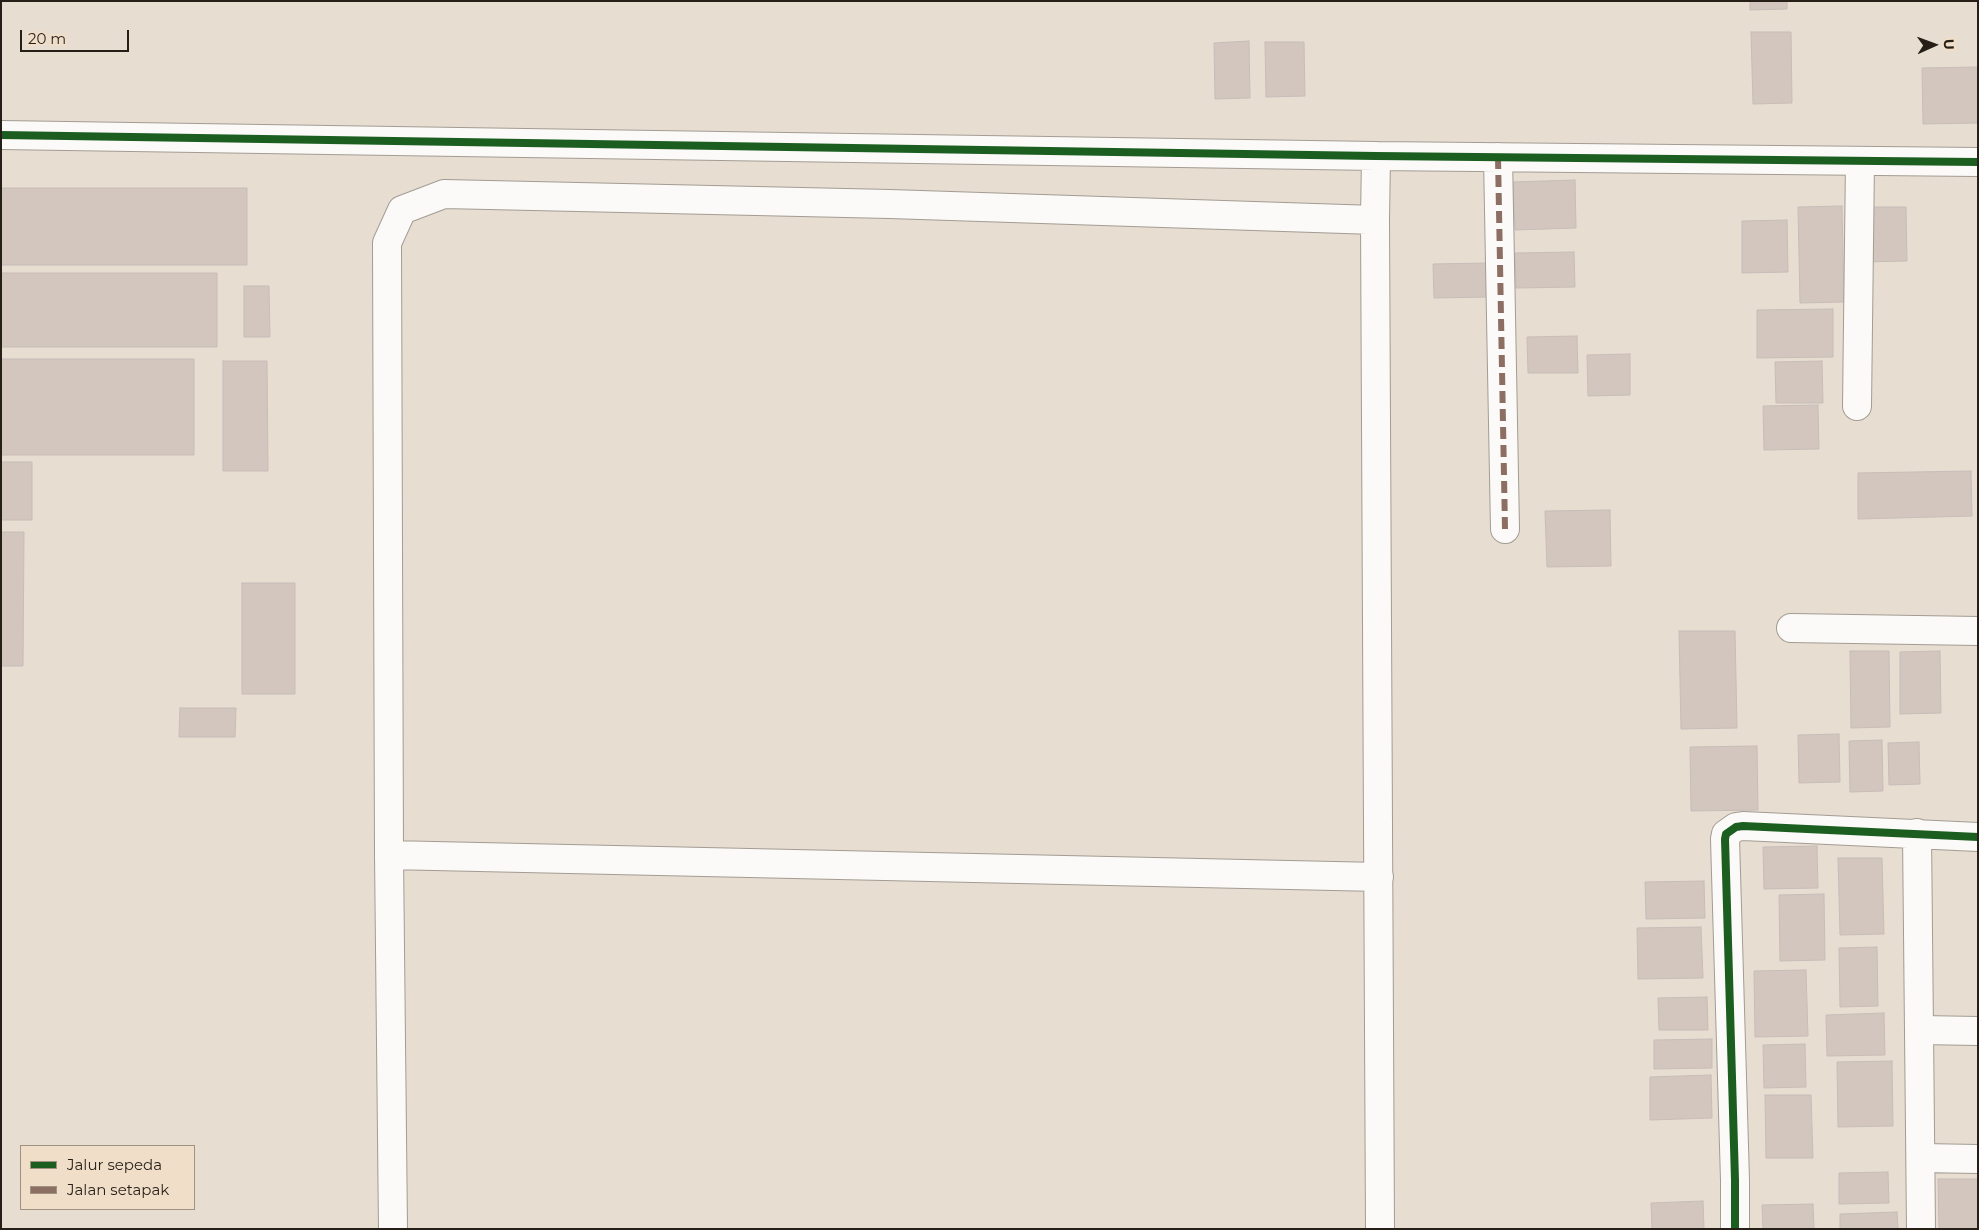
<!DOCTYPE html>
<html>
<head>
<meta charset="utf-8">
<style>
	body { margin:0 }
	#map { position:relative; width:1979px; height:1230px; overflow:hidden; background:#e7ddd1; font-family:Montserrat,sans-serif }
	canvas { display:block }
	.frame { position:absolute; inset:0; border:2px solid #261f17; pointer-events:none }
	.legend { position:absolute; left:20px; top:1145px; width:175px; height:65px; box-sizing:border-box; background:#f0dec8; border:1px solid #9f9281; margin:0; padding:6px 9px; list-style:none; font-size:15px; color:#261f17 }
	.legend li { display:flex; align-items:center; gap:10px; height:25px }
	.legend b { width:25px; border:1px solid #9f9281 }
	.north { position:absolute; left:1909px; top:20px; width:50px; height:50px; -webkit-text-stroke:4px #f0dec8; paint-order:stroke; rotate:88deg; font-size:14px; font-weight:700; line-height:20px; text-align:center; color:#261f17 }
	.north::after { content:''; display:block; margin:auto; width:18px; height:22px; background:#261f17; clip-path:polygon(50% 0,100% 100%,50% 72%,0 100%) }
	.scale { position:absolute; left:20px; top:30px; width:109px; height:22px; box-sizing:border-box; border:2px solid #261f17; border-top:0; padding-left:6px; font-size:15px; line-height:18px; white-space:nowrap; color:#261f17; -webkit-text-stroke:4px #f0dec8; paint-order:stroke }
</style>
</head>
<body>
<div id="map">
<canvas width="1979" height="1230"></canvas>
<div class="frame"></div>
<ul class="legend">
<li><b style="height:6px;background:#1b5e20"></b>Jalur sepeda</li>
<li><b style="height:6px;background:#8d6e63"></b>Jalan setapak</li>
</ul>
<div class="north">U</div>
<div class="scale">20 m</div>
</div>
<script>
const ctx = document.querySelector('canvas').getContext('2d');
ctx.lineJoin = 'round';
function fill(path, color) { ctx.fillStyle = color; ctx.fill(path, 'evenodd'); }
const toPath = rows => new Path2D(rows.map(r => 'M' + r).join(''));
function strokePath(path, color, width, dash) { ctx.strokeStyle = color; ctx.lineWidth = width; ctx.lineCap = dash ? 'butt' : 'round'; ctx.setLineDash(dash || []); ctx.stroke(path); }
const building = toPath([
	[1750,1,1787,1,1787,9,1750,10,1750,1],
	[1751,32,1791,32,1792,103,1753,104,1751,32],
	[1249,41,1250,98,1215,99,1214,43,1249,41],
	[1265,42,1304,42,1305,96,1266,97,1265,42],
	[1978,67,1978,123,1923,124,1922,68,1978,67],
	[1575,180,1576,228,1515,230,1513,182,1575,180],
	[1,188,247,188,247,265,1,265,1,188],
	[1842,206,1844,302,1800,303,1798,207,1842,206],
	[1861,207,1906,207,1907,261,1862,262,1861,207],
	[1787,220,1788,272,1742,273,1742,221,1787,220],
	[1574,252,1575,287,1516,288,1515,253,1574,252],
	[1489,263,1489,297,1434,298,1433,264,1489,263],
	[1,273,217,273,217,347,1,347,1,273],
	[244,286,269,286,270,337,244,337,244,286],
	[1833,309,1833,357,1757,358,1757,310,1833,309],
	[1577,336,1578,373,1528,373,1527,337,1577,336],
	[1630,354,1630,395,1588,396,1587,355,1630,354],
	[1,359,194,359,194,455,1,455,1,359],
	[223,361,267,361,268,471,223,471,223,361],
	[1822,361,1823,403,1776,403,1775,362,1822,361],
	[1818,405,1819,449,1764,450,1763,406,1818,405],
	[1,462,32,462,32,520,1,520,1,462],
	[1971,471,1972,516,1858,519,1858,473,1971,471],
	[1610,510,1611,566,1547,567,1545,511,1610,510],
	[1,532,24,532,23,666,1,666,1,532],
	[242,583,295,583,295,694,242,694,242,583],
	[1679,631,1735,631,1737,728,1681,729,1679,631],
	[1850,651,1889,651,1890,727,1851,728,1850,651],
	[1940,651,1941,713,1900,714,1900,652,1940,651],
	[180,708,236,708,235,737,179,737,180,708],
	[1839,734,1840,782,1799,783,1798,735,1839,734],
	[1882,740,1883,791,1850,792,1849,741,1882,740],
	[1919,742,1920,784,1889,785,1888,743,1919,742],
	[1757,746,1758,810,1691,811,1690,747,1757,746],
	[1817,846,1818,888,1764,889,1763,847,1817,846],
	[1838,858,1882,858,1884,934,1840,935,1838,858],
	[1704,881,1705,918,1646,919,1645,882,1704,881],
	[1824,894,1825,960,1780,961,1779,895,1824,894],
	[1701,927,1703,978,1638,979,1637,928,1701,927],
	[1877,947,1878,1006,1840,1007,1839,948,1877,947],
	[1806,970,1808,1036,1755,1037,1754,971,1806,970],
	[1707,997,1708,1030,1659,1030,1658,998,1707,997],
	[1884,1013,1885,1055,1827,1056,1826,1015,1884,1013],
	[1712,1039,1712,1068,1654,1069,1654,1040,1712,1039],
	[1805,1044,1806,1087,1764,1088,1763,1045,1805,1044],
	[1892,1061,1893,1126,1838,1127,1837,1062,1892,1061],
	[1711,1075,1712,1118,1650,1120,1650,1077,1711,1075],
	[1765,1095,1811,1095,1813,1158,1766,1158,1765,1095],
	[1888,1172,1889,1203,1839,1204,1839,1173,1888,1172],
	[1938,1179,1978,1179,1978,1229,1939,1229,1938,1179],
	[1703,1201,1704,1229,1652,1229,1651,1203,1703,1201],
	[1813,1204,1814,1229,1763,1229,1762,1205,1813,1204],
	[1897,1212,1898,1229,1840,1229,1840,1214,1897,1212]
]);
fill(building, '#d3c6bf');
strokePath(building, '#c7bdb7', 1);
const minor = toPath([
	[1,135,1376,156,1978,162],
	[1376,156,1375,220,1380,1229],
	[1498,157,1505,529],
	[1857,406,1860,161],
	[1791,628,1978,631],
	[1917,833,1921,1229],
	[389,855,1379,877],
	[1920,1030,1978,1031],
	[1921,1158,1978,1159],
	[393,1229,389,855,387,243,402,210,444,194,890,204,1375,220],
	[1735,1229,1735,1180,1725,839,1726,834,1736,827,1743,826,1978,837]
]);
strokePath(minor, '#a39c93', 30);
strokePath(minor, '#fbfaf8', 28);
strokePath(toPath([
	[1498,157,1505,529]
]), '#8d6e63', 6, [12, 6]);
strokePath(toPath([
	[1,135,1376,156,1978,162],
	[1735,1229,1735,1180,1725,839,1726,834,1736,827,1743,826,1978,837]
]), '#1b5e20', 8);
</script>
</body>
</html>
